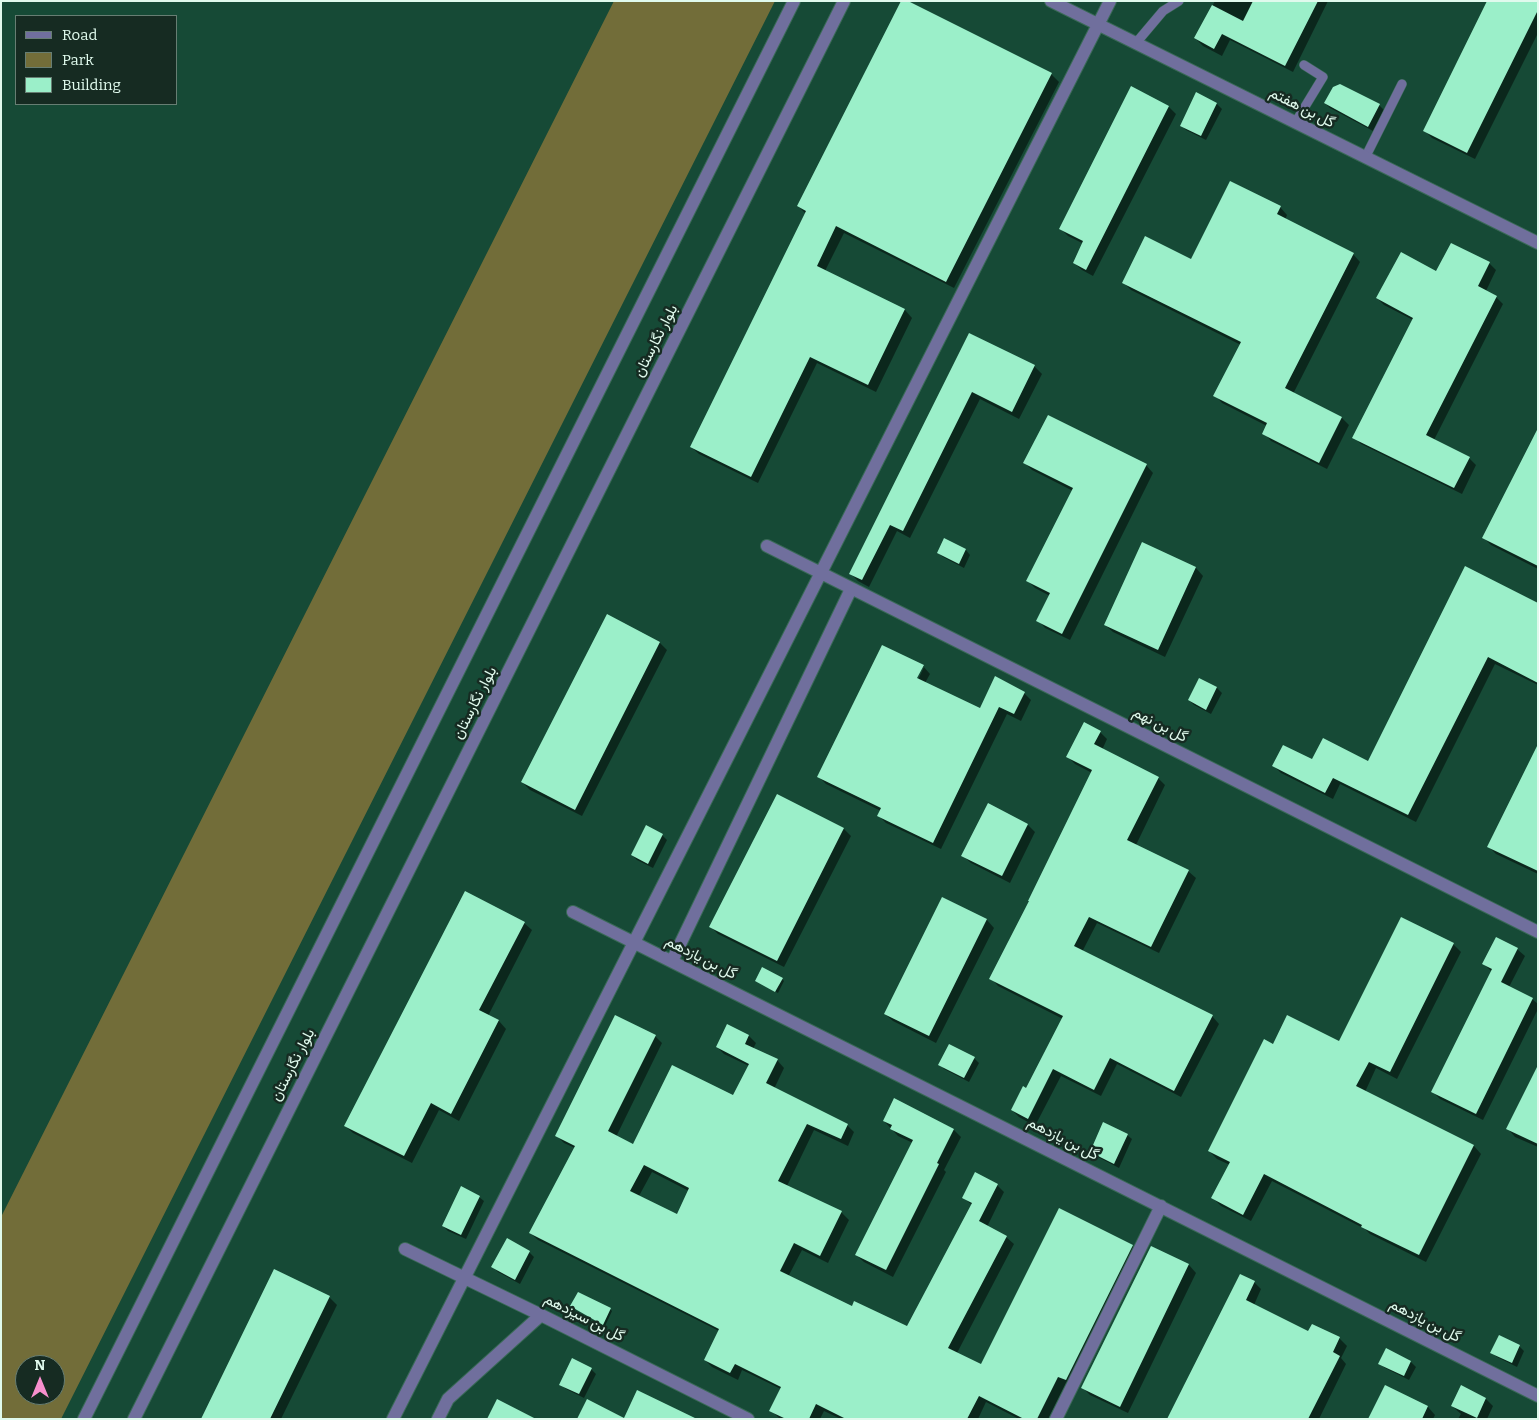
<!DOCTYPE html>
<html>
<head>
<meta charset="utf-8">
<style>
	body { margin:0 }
	#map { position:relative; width:1539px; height:1420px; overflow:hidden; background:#164a36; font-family:Bitter,serif }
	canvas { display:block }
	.frame { position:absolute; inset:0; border:2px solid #e0faed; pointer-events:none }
	.legend { position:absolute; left:15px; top:15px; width:162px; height:90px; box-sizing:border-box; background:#162b22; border:1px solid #677e73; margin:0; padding:6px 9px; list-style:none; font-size:15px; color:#e0faed }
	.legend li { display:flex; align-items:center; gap:10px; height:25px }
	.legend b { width:25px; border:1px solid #677e73 }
	.north { position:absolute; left:15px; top:1355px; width:50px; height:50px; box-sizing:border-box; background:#162b22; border:1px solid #677e73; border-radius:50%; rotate:0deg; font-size:14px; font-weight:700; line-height:20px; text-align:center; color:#e0faed }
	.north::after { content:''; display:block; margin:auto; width:18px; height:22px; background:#f790cd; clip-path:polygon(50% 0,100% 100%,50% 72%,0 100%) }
</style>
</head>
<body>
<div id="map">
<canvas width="1539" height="1420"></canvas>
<div class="frame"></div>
<ul class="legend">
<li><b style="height:6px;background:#706f9d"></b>Road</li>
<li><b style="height:14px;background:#726d39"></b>Park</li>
<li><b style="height:14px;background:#9befc9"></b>Building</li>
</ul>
<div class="north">N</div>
</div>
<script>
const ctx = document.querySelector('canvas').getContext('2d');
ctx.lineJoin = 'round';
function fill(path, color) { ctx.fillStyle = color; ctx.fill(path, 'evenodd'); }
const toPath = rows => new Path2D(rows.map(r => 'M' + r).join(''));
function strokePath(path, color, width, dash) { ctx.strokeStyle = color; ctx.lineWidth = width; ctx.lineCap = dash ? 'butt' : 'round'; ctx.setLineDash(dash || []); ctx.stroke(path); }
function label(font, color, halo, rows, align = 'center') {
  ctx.font = font + ' Bitter,Vazirmatn,serif'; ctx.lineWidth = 5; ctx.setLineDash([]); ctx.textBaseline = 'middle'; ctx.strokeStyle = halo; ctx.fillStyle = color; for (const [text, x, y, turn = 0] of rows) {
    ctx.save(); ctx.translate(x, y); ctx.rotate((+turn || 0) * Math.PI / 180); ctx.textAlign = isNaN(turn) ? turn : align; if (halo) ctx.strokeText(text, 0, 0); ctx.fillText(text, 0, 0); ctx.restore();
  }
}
fill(toPath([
	[614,1,775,1,61,1419,1,1419,1,1217],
	[25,1365,55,1365,55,1395,25,1395]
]), '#726d39');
fill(toPath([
	[1215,1,1328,1,1293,72,1230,40,1222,56,1203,46,1195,38],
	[1538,1,1538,33,1475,159,1432,138,1424,130],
	[1051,74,1059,82,954,288,844,233,825,271,905,310,912,318,876,392,817,363,758,483,699,454,691,447,806,214,798,206],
	[1197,94,1217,104,1222,109,1206,140,1186,130,1181,125],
	[1325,103,1379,105,1384,110,1373,131,1330,108],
	[1169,107,1176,114,1093,276,1082,270,1074,263,1084,244,1068,236,1060,228],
	[1280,207,1287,215,1285,220,1353,254,1360,262,1293,394,1342,418,1349,425,1327,469,1271,441,1264,433,1267,426,1222,403,1215,395,1241,345,1131,290,1123,282,1192,260],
	[1489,263,1496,270,1486,291,1496,297,1503,304,1434,440,1469,458,1476,465,1462,494,1361,444,1354,437,1413,320,1384,305,1377,298],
	[970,334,1034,366,1042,374,1019,419,980,399,910,538,897,531,869,587,858,581,851,574],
	[1538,430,1538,569,1491,545,1484,538],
	[1025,463,1146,465,1153,473,1070,640,1045,628,1038,620,1050,596,1035,588,1028,581,1073,491,1032,470],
	[945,539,966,550,970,555,964,568,943,557,938,553],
	[1143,544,1196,568,1203,576,1165,657,1113,632,1105,625],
	[1538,604,1538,685,1495,664,1416,822,1340,784,1333,799,1281,773,1274,766,1312,761,1368,763],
	[607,616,660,643,667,650,582,816,530,790,522,782],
	[883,646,923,666,930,674,925,683,981,710,996,678,1024,693,1031,700,1021,721,1007,714,941,849,886,823,879,816,881,811,826,784,818,776],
	[921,667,924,667,916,684,913,683],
	[1200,680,1217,688,1222,693,1211,714,1194,705,1189,700],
	[1100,732,1107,739,1102,750,1158,778,1165,785,1136,845,1188,871,1196,878,1159,953,1097,923,1082,952,1212,1016,1219,1024,1181,1097,1117,1064,1101,1096,1061,1076,1035,1126,1019,1117,1012,1110,1027,1089,1063,1019,998,986,991,978,1030,901,1092,773,1075,764,1067,756],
	[1538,747,1538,874,1496,854,1488,846],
	[1028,825,1035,832,1010,883,971,863,963,856],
	[844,829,851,836,784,967,718,934,711,927],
	[662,835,667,840,653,868,637,860,632,855],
	[943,898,987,920,994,928,936,1043,893,1021,885,1014],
	[524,923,532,930,488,1016,499,1021,506,1029,459,1121,439,1110,412,1163,353,1133,345,1126],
	[1453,944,1461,952,1397,1079,1376,1068,1365,1092,1474,1146,1481,1154,1426,1262,1370,1234,1365,1229,1272,1181,1251,1221,1221,1206,1213,1198,1230,1165,1217,1159,1209,1151,1273,1045,1340,1042],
	[1517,949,1525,956,1509,987,1532,999,1538,1004,1538,1009,1483,1120,1440,1099,1433,1092,1492,972,1484,964],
	[782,979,784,981,778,993,756,981],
	[655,1036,662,1043,616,1137,633,1145,734,1097,749,1066,724,1054,717,1047,749,1036,756,1043,753,1049,777,1060,784,1068,774,1089,847,1125,854,1132,848,1146,814,1130,787,1186,842,1213,849,1220,828,1263,802,1250,788,1277,852,1308,907,1328,972,1205,964,1198,997,1185,1004,1192,987,1227,1006,1237,1014,1244,957,1353,982,1366,1132,1246,1140,1253,1074,1387,1066,1383,1048,1419,1019,1419,986,1402,978,1419,841,1419,824,1411,820,1419,780,1419,771,1410,781,1389,742,1370,738,1380,712,1367,705,1360,719,1331,538,1240,530,1233,575,1148,564,1143,557,1136],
	[652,1172,689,1191,677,1216,639,1196],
	[974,1058,979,1063,969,1082,944,1069,940,1064],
	[1538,1068,1538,1147,1515,1137,1508,1129],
	[894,1100,954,1130,961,1137,944,1170,946,1172,893,1277,864,1262,856,1255,913,1143,898,1136,884,1121],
	[1127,1135,1132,1139,1119,1168,1096,1156,1091,1152],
	[479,1197,484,1201,466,1239,448,1231,443,1226],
	[1151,1247,1189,1265,1196,1273,1128,1413,1090,1395,1082,1387],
	[529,1252,534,1257,520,1284,498,1272,493,1267],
	[1254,1282,1261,1289,1254,1305,1309,1333,1339,1338,1347,1346,1341,1358,1346,1364,1319,1419,1169,1419],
	[329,1297,337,1305,281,1419,203,1419],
	[574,1308,610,1309,612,1311,605,1326],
	[1519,1346,1524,1351,1517,1367,1497,1357,1492,1353],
	[1386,1350,1411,1362,1416,1367,1409,1380,1385,1368,1380,1364],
	[591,1369,596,1374,584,1398,566,1389,561,1384],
	[1386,1387,1428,1407,1435,1415,1433,1419,1369,1419],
	[1486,1399,1493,1406,1487,1419,1458,1419,1461,1414,1452,1406]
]), '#0007');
fill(toPath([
	[901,1,908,1,1052,73,946,282,836,226,817,266,905,309,868,385,810,357,751,477,690,447,806,211,797,206],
	[1253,1,1318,1,1285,66,1222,34,1214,49,1194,38,1212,5,1243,21],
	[1487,1,1538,1,1538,10,1467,153,1423,131],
	[1340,84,1380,104,1368,127,1324,103,1333,87],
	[1131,86,1169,106,1086,270,1073,263,1083,241,1059,229],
	[1196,92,1217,103,1201,136,1180,126],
	[1230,181,1281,206,1277,214,1354,253,1285,388,1342,417,1319,463,1262,434,1267,423,1213,396,1241,342,1122,283,1145,236,1191,259],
	[1451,243,1490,262,1478,286,1497,296,1426,435,1470,457,1454,488,1352,438,1413,318,1376,298,1401,252,1436,271],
	[969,333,1035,365,1012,412,972,392,903,531,890,525,862,580,849,574],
	[1048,415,1147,464,1062,634,1036,621,1050,593,1026,581,1073,488,1023,463],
	[1538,428,1538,566,1482,538],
	[944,538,966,549,959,564,937,553],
	[1142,542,1196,567,1158,650,1104,625],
	[1465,566,1538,603,1538,683,1488,657,1408,815,1333,778,1325,793,1272,766,1283,745,1312,759,1323,738,1368,761],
	[607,614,660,642,575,810,521,782],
	[882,645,924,665,917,678,980,708,995,676,1025,692,1014,714,999,707,933,843,877,816,881,808,817,777],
	[1199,678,1217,687,1206,710,1188,700],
	[1084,722,1101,731,1094,744,1159,777,1127,840,1189,870,1151,947,1089,917,1074,946,1213,1015,1174,1091,1110,1058,1094,1090,1053,1069,1028,1119,1011,1110,1023,1086,1026,1088,1063,1016,989,979,1029,901,1028,901,1092,770,1066,757],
	[1538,744,1538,871,1487,847],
	[777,794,844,828,777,961,709,927],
	[988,803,1028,824,1002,876,961,856],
	[646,825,663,834,648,864,631,855],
	[465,891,525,922,479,1010,499,1020,451,1114,431,1103,404,1156,344,1126],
	[942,897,987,919,929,1036,884,1014],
	[1401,917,1454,943,1390,1072,1369,1062,1356,1086,1474,1145,1419,1255,1361,1227,1362,1225,1264,1174,1243,1215,1211,1198,1230,1162,1208,1151,1264,1039,1273,1044,1287,1015,1339,1041],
	[1496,937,1518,948,1501,982,1533,998,1476,1114,1431,1092,1492,969,1482,964],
	[762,967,783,978,775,992,755,981],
	[615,1015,656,1035,608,1131,633,1144,672,1065,733,1095,749,1064,716,1047,727,1024,749,1035,745,1044,778,1059,766,1083,848,1124,841,1139,807,1124,778,1181,842,1211,820,1256,794,1243,780,1271,852,1306,854,1301,907,1326,972,1203,962,1198,975,1172,998,1184,979,1221,1007,1236,948,1348,981,1364,1059,1208,1133,1245,1066,1380,1058,1377,1037,1419,1024,1419,979,1396,967,1419,846,1419,816,1404,809,1419,786,1419,769,1411,781,1387,735,1364,730,1373,704,1360,719,1329,529,1233,575,1146,555,1136],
	[644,1165,689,1188,677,1214,630,1191],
	[949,1044,975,1057,964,1078,938,1065],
	[1538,1065,1538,1144,1506,1129],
	[894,1098,954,1129,937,1163,939,1164,886,1270,855,1255,913,1140,890,1129,892,1125,883,1121],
	[1103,1122,1128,1134,1114,1164,1090,1152],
	[461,1186,480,1196,461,1235,442,1226],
	[507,1238,530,1251,515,1280,491,1267],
	[1151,1246,1189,1264,1120,1407,1081,1388],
	[274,1269,330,1296,270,1419,201,1419],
	[1240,1274,1255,1281,1246,1300,1308,1331,1312,1324,1340,1337,1333,1352,1340,1356,1308,1419,1167,1419],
	[578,1292,611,1308,603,1325,570,1306],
	[1499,1335,1520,1345,1512,1363,1490,1353],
	[1386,1348,1411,1361,1404,1376,1378,1364],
	[572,1358,592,1368,579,1394,559,1385],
	[1385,1385,1428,1406,1422,1419,1368,1419],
	[1461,1385,1486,1398,1477,1418,1451,1406],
	[637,1390,697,1419,577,1419,587,1399,624,1418],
	[497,1399,536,1419,487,1419]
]), '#9befc9');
const service = toPath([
	[1136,43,1163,11,1179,1],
	[1295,123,1323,77,1304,65],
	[1365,158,1402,84]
]);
const minor = toPath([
	[1051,1,1538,243],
	[767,546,1538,932],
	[573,912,1538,1396],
	[672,961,851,589],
	[405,1249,541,1315,748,1419],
	[393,1419,1110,1],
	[438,1419,448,1399,541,1315],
	[1056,1419,1161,1206]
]);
const tertiary = toPath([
	[84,1419,794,1],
	[134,1419,844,1]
]);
strokePath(service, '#3a6a57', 10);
strokePath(minor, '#3a6a57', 14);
strokePath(tertiary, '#3a6a57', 14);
strokePath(service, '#706f9d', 9);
strokePath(minor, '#706f9d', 12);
strokePath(tertiary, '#706f9d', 12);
label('15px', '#e0faed', '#162b22', [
	["گل بن هفتم",1302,108,27],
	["بلوار نگارستان",656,341,-63],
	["بلوار نگارستان",475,703,-63],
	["گل بن نهم",1160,725,27],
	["گل بن یازدهم",701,958,27],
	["بلوار نگارستان",293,1065,-63],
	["گل بن یازدهم",1063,1139,27],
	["گل بن سیزدهم",584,1318,27],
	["گل بن یازدهم",1425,1321,27]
]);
</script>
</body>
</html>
